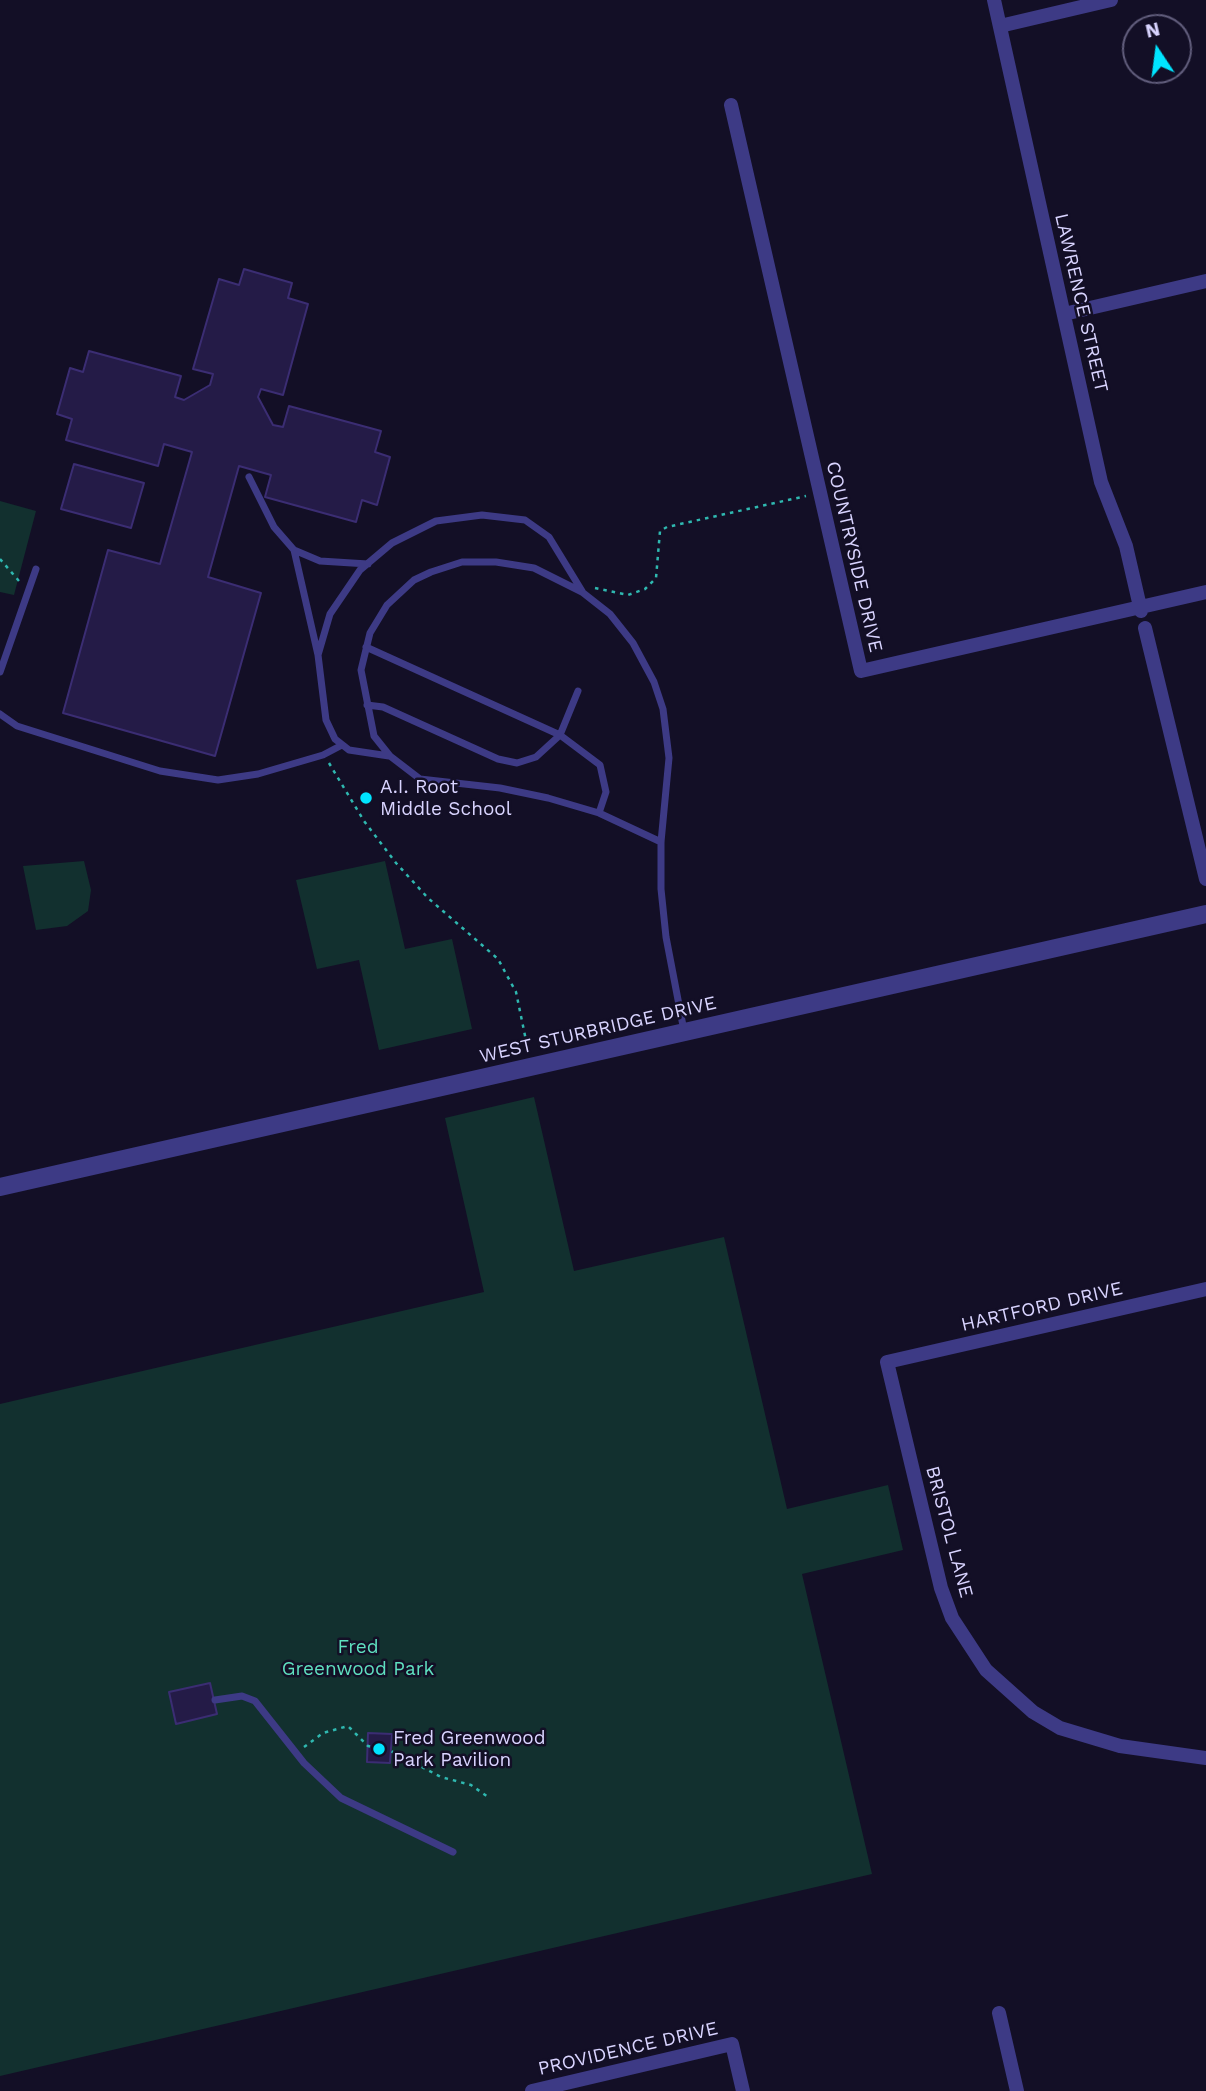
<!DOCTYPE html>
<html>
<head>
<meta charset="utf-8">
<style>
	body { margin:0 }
	#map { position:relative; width:1206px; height:2091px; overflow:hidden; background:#130f26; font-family:"Work Sans",sans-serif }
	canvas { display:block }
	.north { position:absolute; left:1122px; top:14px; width:70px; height:70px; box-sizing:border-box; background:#130f26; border:2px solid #625e7d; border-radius:50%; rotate:347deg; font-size:19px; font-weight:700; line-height:28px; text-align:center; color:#d9d4ff }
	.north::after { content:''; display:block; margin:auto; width:24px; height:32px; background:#00e5ff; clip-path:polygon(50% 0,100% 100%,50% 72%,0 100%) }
</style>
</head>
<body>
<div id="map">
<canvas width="1206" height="2091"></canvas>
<div class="north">N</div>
</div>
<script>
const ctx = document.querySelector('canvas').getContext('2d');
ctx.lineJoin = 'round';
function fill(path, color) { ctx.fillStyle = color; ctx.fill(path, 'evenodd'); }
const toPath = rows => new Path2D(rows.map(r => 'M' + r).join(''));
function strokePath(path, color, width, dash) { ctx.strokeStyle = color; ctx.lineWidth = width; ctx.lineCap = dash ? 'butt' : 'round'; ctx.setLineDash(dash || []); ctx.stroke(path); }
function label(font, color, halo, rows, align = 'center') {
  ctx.font = font + ' "Work Sans",sans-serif'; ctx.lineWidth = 5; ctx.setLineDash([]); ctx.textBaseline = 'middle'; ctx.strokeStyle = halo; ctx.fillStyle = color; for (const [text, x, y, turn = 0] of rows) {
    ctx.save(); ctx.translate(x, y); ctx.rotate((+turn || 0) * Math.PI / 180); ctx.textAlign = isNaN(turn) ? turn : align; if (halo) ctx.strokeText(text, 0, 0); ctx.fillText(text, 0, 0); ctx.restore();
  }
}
fill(toPath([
	[0,501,36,511,14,595,0,592],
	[84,861,91,890,88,911,67,926,36,930,23,866],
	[385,861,405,949,452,939,472,1029,379,1050,359,960,317,969,296,880],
	[534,1097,574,1271,724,1237,787,1509,888,1485,903,1550,802,1574,872,1874,0,2076,0,1404,484,1292,445,1118]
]), '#12302f');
const building = toPath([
	[244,269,292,283,288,298,308,304,283,395,261,389,258,397,273,425,283,427,289,406,381,431,375,452,390,457,377,505,362,500,356,522,265,497,271,475,239,466,208,577,261,593,215,756,63,713,108,550,160,564,192,452,164,444,158,466,66,440,72,419,57,414,70,368,83,372,89,351,181,376,175,397,184,400,210,385,213,374,193,369,219,279,239,285,244,269],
	[74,464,144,483,131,528,61,509,74,464],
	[210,1683,217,1714,176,1724,169,1692,210,1683],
	[368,1733,392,1734,390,1763,367,1762,368,1733]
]);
fill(building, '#241b47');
strokePath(building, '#3b2d73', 2);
strokePath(toPath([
	[0,559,19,581],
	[595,588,628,595,645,589,656,578,660,531,667,527,806,496],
	[329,763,364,821,396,863,428,898,498,959,516,992,528,1050],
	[304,1747,323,1733,348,1726,368,1746,391,1751,441,1777,471,1785,488,1797]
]), '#2fb8b0', 2.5, [3.5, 5]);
strokePath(toPath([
	[249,477,274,527,294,550,320,561,368,564],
	[294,550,318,655],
	[366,647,560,735,600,765,606,792,599,813],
	[0,672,36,569],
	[367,705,383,707,498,759,517,763,536,757,560,735,578,691],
	[0,714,17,726,160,771,218,780,258,774,323,755,342,745],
	[389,756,349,750,335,739,326,720,318,655,330,614,360,570,392,543,436,521,482,515,525,520,549,537,582,591],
	[661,842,599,813,548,798,500,788,420,779,390,756,374,736,361,670,370,633,387,605,414,580,431,572,462,562,496,562,534,568,582,592,610,614,633,643,654,682,663,709,669,758,661,842,661,889,666,937,684,1031],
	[215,1700,242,1696,255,1701,304,1763,341,1798,453,1852]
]), '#3d3a85', 7);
strokePath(toPath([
	[994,0,1101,482,1126,546,1141,611],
	[1000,26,1111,0],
	[731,105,861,671,1206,592],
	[1064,314,1206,281],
	[1145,628,1206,879],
	[1206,1289,887,1362,941,1588,952,1618,986,1670,1033,1712,1060,1728,1120,1746,1206,1758],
	[999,2013,1017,2091],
	[532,2091,732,2044,743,2091]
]), '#3d3a85', 14);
strokePath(toPath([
	[0,1187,1206,914]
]), '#3d3a85', 18);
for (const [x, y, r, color] of [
	[366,798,7,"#00e5ff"],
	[379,1749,7,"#00e5ff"]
]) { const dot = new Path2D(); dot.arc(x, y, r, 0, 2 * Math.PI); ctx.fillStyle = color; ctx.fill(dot); strokePath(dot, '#130f26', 2.5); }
label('19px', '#d9d4ff', '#130f26', [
	["LAWRENCE STREET",1081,303,77],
	["COUNTRYSIDE DRIVE",854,557,77],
	["WEST STURBRIDGE DRIVE",598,1030,-13],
	["HARTFORD DRIVE",1042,1307,-13],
	["BRISTOL LANE",949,1532,75],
	["PROVIDENCE DRIVE",628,2049,-13]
]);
label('19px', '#d9d4ff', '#130f26', [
	["A.I. Root",380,787],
	["Middle School",380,809],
	["Fred Greenwood",393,1738],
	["Park Pavilion",393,1760]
], 'left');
label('19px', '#5fe0c0', '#130f26', [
	["Fred",358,1647],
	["Greenwood Park",358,1669]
]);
</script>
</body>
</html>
